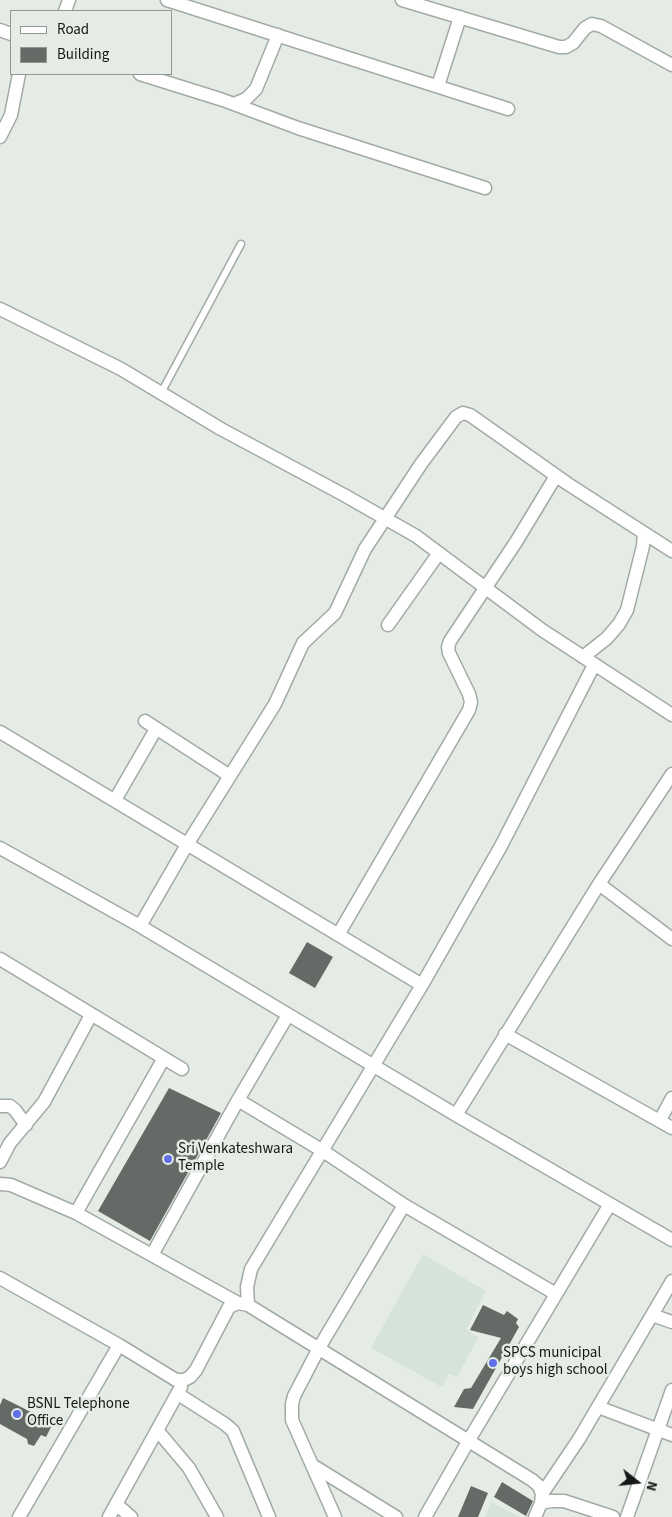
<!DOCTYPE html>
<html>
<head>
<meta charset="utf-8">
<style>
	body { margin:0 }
	#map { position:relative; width:672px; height:1517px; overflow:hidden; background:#e5ece6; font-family:"Source Sans 3",sans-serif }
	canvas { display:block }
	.legend { position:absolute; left:10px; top:10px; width:162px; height:65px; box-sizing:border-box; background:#e5ece6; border:1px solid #929793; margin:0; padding:6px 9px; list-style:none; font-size:15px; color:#151816 }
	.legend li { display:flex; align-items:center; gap:10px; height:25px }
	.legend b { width:25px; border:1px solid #929793 }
	.north { position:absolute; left:612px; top:1457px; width:50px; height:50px; -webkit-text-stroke:4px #e5ece6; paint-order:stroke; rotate:106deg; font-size:14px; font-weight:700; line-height:20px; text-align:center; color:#151816 }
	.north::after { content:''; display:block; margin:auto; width:18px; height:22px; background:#151816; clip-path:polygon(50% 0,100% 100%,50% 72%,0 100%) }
</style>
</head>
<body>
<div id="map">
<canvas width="672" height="1517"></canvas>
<ul class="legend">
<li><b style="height:6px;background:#fff"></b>Road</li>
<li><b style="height:14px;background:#646a66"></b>Building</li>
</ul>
<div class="north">N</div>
</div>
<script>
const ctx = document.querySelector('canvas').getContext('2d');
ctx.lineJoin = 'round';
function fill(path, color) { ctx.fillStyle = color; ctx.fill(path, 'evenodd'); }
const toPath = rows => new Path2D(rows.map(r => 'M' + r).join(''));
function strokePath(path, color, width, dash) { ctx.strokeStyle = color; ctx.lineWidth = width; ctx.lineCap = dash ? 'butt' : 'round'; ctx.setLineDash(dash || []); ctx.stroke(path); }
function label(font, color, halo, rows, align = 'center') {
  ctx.font = font + ' "Source Sans 3",sans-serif'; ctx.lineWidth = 5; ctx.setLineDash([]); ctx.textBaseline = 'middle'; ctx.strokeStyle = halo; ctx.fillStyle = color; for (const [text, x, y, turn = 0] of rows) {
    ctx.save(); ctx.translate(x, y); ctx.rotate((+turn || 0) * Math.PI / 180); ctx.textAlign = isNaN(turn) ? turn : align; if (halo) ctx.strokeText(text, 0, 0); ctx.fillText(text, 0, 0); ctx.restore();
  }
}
fill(toPath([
	[423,1254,486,1291,466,1329,478,1338,457,1377,449,1374,442,1387,371,1348],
	[491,1502,520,1517,485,1517]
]), '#d5e3d8');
fill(toPath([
	[307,942,333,957,315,988,289,973],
	[169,1088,221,1113,150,1241,98,1211],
	[483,1305,504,1315,507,1311,518,1319,516,1323,519,1327,473,1409,454,1407,464,1389,471,1388,501,1338,470,1330],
	[3,1398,53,1423,46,1437,41,1435,34,1446,28,1444,27,1439,0,1424,0,1405],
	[502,1482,533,1501,526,1516,494,1497],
	[471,1486,488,1493,478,1517,458,1517]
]), '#646a66');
const lane = toPath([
	[161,393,241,244]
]);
const street = toPath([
	[167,0,508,109],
	[402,0,559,47,566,47,573,43,585,28,592,24,601,26,672,65],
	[65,11,69,0],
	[0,30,11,34],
	[140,74,223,100,298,128,485,188],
	[438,86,460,17],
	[234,104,246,99,256,89,278,35],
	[0,137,11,115,19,74],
	[0,309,121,369,221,429,344,495,416,536,542,630,672,715],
	[388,625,439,553],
	[583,657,607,638,619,624,627,610,643,546,644,533],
	[145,721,230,776],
	[0,732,422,985,501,846,594,665],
	[115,800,156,729],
	[0,848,140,926,456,1115,672,1240],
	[599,884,672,939],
	[140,926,188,843,275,704,303,643,335,613,365,549,421,464,456,417,463,413,470,415,568,484,672,551],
	[338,935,469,710,471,702,469,694,449,653,448,647,450,641,516,542,556,476],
	[0,959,182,1069],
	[505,1034,672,1128],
	[238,1100,323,1151,404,1205,556,1294],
	[0,1106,10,1106,15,1110,26,1125],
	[456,1115,599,884,672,774],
	[660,1120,672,1098],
	[0,1162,10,1143,44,1102,91,1015],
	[0,1184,11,1185,76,1213,238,1303],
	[76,1213,164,1058],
	[152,1255,238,1100,288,1015],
	[0,1278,119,1345,176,1380,184,1380,190,1377,196,1370,229,1307,238,1303,248,1305,532,1480,539,1486,542,1494,541,1503,535,1517],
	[248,1305,247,1287,251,1269,422,985],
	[652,1315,672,1322],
	[178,1394,225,1424,233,1431,269,1517],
	[598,1407,672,1435],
	[157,1430,189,1468,217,1517],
	[312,1465,396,1517],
	[542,1494,579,1439,672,1281],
	[541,1503,551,1501,564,1501,613,1517],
	[116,1504,131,1517],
	[19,1517,119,1345],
	[109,1517,181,1387],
	[335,1517,292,1420,292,1404,294,1396,319,1348,404,1205],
	[425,1517,469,1440,610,1204],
	[627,1517,672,1390]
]);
strokePath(lane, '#a3aaa5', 9);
strokePath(street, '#a3aaa5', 15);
strokePath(lane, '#fff', 6);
strokePath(street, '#fff', 12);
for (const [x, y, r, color] of [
	[168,1159,5,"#5f70e8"],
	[493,1363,5,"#5f70e8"],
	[17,1414,5,"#5f70e8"]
]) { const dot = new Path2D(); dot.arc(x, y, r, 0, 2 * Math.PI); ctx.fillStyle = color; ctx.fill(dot); strokePath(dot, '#e5ece6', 2); }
label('15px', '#151816', '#e5ece6', [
	["Sri Venkateshwara",178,1150],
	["Temple",178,1167],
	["SPCS municipal",503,1354],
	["boys high school",503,1371],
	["BSNL Telephone",27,1405],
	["Office",27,1422]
], 'left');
</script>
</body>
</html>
